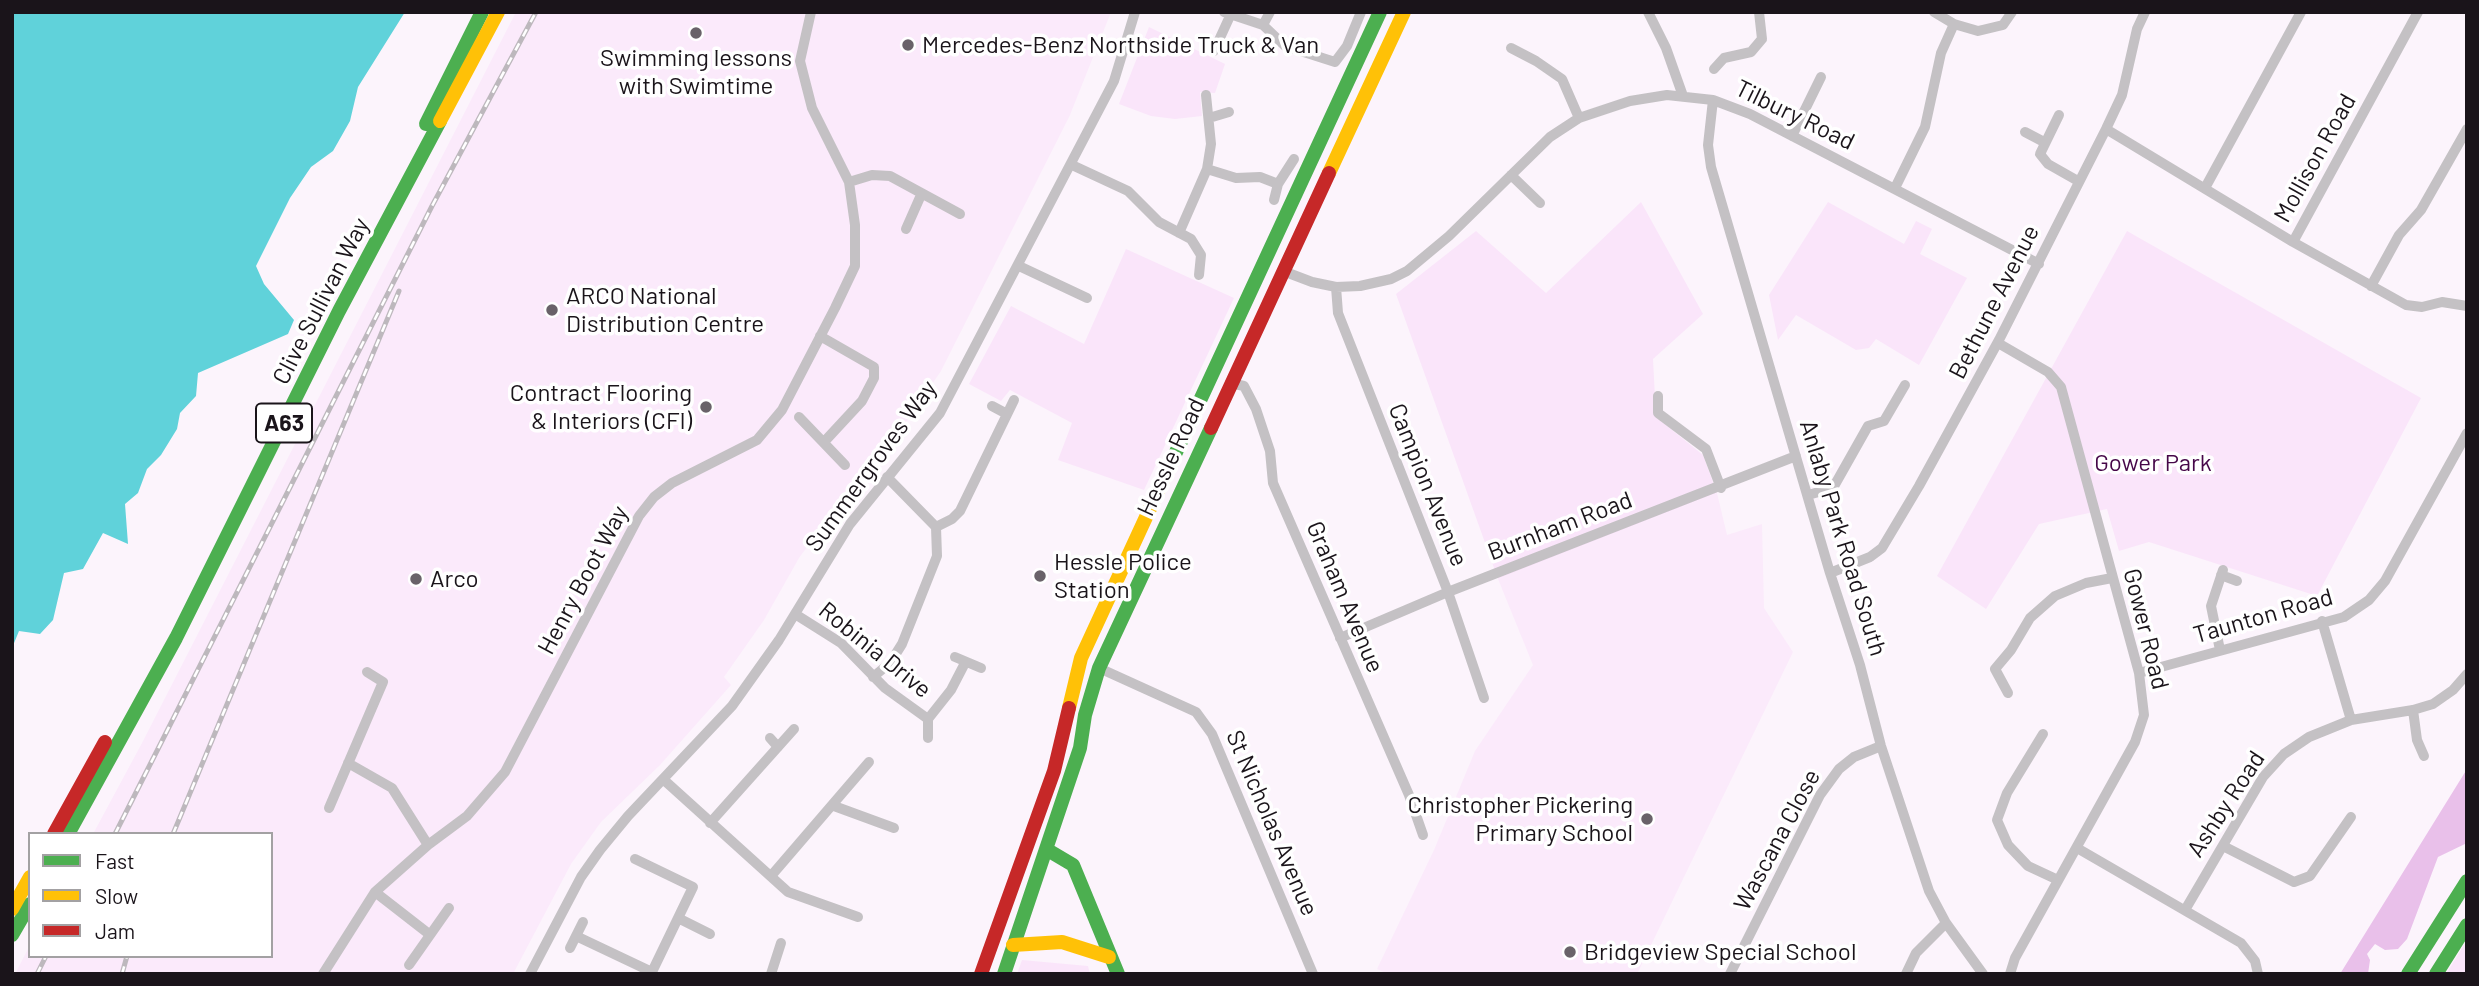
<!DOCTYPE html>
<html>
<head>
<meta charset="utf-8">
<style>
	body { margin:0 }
	#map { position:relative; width:2479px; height:986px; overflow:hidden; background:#fcf4fc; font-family:Barlow,sans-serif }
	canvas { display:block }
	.frame { position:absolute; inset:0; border:14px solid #1a141a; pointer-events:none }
	.legend { position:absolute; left:28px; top:832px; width:245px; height:126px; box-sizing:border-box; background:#fff; border:2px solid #a3a1a3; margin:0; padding:9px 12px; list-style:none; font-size:21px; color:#1a141a }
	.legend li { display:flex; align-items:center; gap:14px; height:35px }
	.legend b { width:35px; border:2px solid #a3a1a3 }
</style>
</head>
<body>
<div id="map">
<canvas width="2479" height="986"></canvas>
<div class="frame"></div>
<ul class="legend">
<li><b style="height:9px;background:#4caf50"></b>Fast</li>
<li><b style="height:9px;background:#ffc107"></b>Slow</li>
<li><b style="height:9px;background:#c62828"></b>Jam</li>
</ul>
</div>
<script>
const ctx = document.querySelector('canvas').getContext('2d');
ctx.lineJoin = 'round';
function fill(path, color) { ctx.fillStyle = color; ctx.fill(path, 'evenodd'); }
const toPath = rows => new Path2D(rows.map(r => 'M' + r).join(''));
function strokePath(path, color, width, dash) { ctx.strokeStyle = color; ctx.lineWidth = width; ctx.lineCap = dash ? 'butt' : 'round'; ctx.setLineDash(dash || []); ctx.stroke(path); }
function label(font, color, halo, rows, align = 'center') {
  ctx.font = font + ' Barlow,sans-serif'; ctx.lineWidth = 7; ctx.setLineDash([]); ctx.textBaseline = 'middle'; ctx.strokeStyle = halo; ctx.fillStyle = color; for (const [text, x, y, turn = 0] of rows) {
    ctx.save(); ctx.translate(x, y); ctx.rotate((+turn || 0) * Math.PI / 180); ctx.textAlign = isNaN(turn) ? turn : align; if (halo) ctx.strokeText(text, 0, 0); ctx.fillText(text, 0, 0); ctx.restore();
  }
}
fill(toPath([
	[516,12,1111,12,1070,115,941,371,883,456,839,503,799,558,764,620,724,677,731,685,660,765,601,822,571,864,513,974,15,974,30,945,30,956,271,956,271,834,93,834,142,743],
	[1717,493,1727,535,1762,524,1764,608,1793,652,1637,974,1388,974,1377,969,1434,850,1475,751,1533,665,1498,579]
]), '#fbeafb');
fill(toPath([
	[1149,27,1225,64,1215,93,1200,92,1202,116,1175,119,1151,116,1119,104],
	[1641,202,1703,314,1653,359,1656,417,1703,455,1717,493,1498,579,1396,294,1476,231,1546,293],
	[1828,202,1904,244,1916,221,1932,229,1920,254,1967,278,1919,365,1876,339,1869,348,1856,350,1796,315,1778,340,1769,295],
	[2127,231,2421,398,2317,596,2149,542,2119,551,2107,509,2039,524,1986,609,1937,576],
	[1126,249,1234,298,1144,490,1058,460,1072,423,1010,390,1001,401,969,384,1011,306,1084,344],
	[2467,940,2467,974,2446,974],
	[1022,960,1088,966,1090,974,1017,974]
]), '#fae5fa');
fill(toPath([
	[2467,769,2467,843,2438,857,2407,939,2398,949,2385,950,2375,944,2367,954,2370,960,2368,974,2340,974]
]), '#e9c0ea');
fill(toPath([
	[12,12,405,12,358,87,350,121,333,151,311,167,290,198,256,266,264,284,294,320,288,334,198,373,196,396,180,413,177,429,161,455,147,469,138,493,125,504,128,544,103,533,83,569,64,573,53,620,40,634,19,631,12,648]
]), '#60d2da');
strokePath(toPath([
	[1224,12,1263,25,1285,46,1335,62,1347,46,1361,12],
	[1648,12,1666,48,1683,96],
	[1934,12,1954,24,1978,31,2003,25,2012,12],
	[1263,25,1270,12],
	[1511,48,1536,61,1562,79,1579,118],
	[1214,51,1230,16],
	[1714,69,1724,58,1751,52,1762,39,1759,12],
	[1713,100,1708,145,1711,167,1830,573,1860,665,1881,746,1929,891,1946,923,1983,974],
	[2059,115,2040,154,2048,164,2078,181],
	[1209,118,1229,112],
	[2106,129,2293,242,2418,12],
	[2025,132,2044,142],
	[1792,136,1821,77],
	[1072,165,1128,191,1159,222,1191,239,1201,255,1199,275],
	[1207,169,1236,178,1260,177,1278,184],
	[1511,175,1540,203],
	[849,182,872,175,890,176,960,214],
	[1895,188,1925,127,1941,53,1954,24],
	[2205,188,2301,12],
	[1274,200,1278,184,1294,159],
	[906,229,921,195],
	[1179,233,1207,169,1211,144,1206,95],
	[2293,242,2406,305,2422,307,2442,302,2467,306],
	[1019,266,1087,298],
	[1283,271,1312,282,1336,287,1360,286,1391,279,1407,271,1449,236,1550,137,1579,118,1630,101,1667,95,1713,100,1750,114,2039,264],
	[2371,286,2399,235,2421,210,2467,129],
	[1336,287,1338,313,1448,592,1484,698],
	[820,336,874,367,874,378,862,401,824,442],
	[1998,343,2048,372,2061,387,2139,673,2144,715,2135,742,2015,958,2010,974],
	[1230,383,1244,386,1256,409,1270,451,1273,483,1409,795,1423,835],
	[1658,396,1658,413,1706,449,1721,488],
	[992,406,1007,414],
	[799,417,845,465],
	[887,477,936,527],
	[1808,495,1833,488,1868,426,1884,421,1905,385],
	[1830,573,1870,557,1882,548,1919,486,1999,340,2106,129,2122,95,2137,29,2145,12],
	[2221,575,2237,581],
	[795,614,841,643,885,688,928,719,951,690,965,663],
	[2322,621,2351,720],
	[1340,638,1448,592,1796,456],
	[2220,650,2211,606,2223,570],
	[955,657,981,668],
	[1099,668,1196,712,1212,734,1313,974],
	[2139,673,2344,617,2369,600,2385,581,2467,433],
	[873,677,890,663,902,644,937,556,936,527,952,519,960,511,1014,400],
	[2008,693,1995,669,2011,650,2030,618,2055,596,2086,583,2112,578],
	[2413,710,2417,740,2424,756],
	[928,719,928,738],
	[2043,734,2007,793,1997,820,2008,845,2028,866,2058,880],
	[770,738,778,747],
	[348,763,392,788,428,845],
	[664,780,788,892,858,917],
	[834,806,894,828],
	[329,808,383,682,367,672],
	[710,823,794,729],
	[2223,846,2294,882,2310,876,2351,817],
	[2077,848,2241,943,2255,961,2258,974],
	[635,859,693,887,651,974],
	[771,876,869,762],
	[375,892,429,934],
	[2185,910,2263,777,2284,754,2309,737,2351,720,2413,710,2433,704,2453,690,2467,674],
	[678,918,710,934],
	[576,936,652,972],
	[570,948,583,922],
	[409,965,449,908],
	[323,974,375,892,428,845,467,816,505,772,639,516,654,497,672,483,757,440,782,410,835,308,855,266,855,225,849,182,812,108,800,61,811,12],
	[530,974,581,877,600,850,628,816,732,706,779,640,850,524,940,413,1114,81,1135,12],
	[771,974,781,943],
	[1730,974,1820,795,1839,769,1854,757,1881,746],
	[1906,974,1916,953,1946,923]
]), '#c4c1c4', 10);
strokePath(toPath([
	[426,124,482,12],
	[1171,463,1380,12],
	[68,834,176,638,339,311,440,121],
	[1046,849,1073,865,1118,974],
	[12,935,30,904],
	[1004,974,1080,748,1085,715,1099,668,1211,428],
	[2408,974,2467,881],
	[2436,974,2467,925]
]), '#4caf50', 14);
strokePath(toPath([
	[440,121,498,12],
	[1329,173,1404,12],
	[1069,708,1081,658,1171,463],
	[12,909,30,877],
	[1013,945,1062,942,1109,957]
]), '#ffc107', 14);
strokePath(toPath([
	[1211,428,1329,173],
	[54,834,105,742],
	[981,974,1054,771,1069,708]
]), '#c62828', 14);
const rail = toPath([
	[115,834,432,206,536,12],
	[173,834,399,291],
	[37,974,46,956],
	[122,974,127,956]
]);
strokePath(rail, '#bdb8bd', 5);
strokePath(rail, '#fff', 2.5, [8]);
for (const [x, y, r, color] of [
	[696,33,7,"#696269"],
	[908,45,7,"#696269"],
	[552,310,7,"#696269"],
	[706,407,7,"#696269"],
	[1040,576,7,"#696269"],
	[416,579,7,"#696269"],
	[1647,819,7,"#696269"],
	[1570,952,7,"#696269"]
]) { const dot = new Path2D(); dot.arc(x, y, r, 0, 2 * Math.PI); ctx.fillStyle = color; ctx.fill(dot); strokePath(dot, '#fff', 2.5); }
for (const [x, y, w] of [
	[284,423,56]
]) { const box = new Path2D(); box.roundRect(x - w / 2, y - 19.5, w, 39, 5); ctx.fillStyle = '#fff'; ctx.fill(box); strokePath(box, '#1a141a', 2); }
label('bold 23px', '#1a141a', null, [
	["A63",284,423]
]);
label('24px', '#1a141a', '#fff', [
	["Mercedes-Benz Northside Truck & Van",922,45],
	["Swimming lessons",696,58,"center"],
	["with Swimtime",696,86,"center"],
	["ARCO National",566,296],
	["Distribution Centre",566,324],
	["Contract Flooring",692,393,"right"],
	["& Interiors (CFI)",692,421,"right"],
	["Hessle Police",1054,562],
	["Station",1054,590],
	["Arco",430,579],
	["Christopher Pickering",1633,805,"right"],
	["Primary School",1633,833,"right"],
	["Bridgeview Special School",1584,952]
], 'left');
label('24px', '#1a141a', '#fff', [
	["Tilbury Road",1795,115,26],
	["Mollison Road",2315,158,-61],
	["Clive Sullivan Way",321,301,-63],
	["Bethune Avenue",1994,302,-63],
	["Hessle Road",1171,457,-65],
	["Summergroves Way",871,466,-54],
	["Campion Avenue",1428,485,68],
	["Burnham Road",1560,526,-21],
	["Anlaby Park Road South",1843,538,73],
	["Henry Boot Way",583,580,-62],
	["Graham Avenue",1345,597,67],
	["Taunton Road",2263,616,-16],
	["Gower Road",2146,629,76],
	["Robinia Drive",875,650,39],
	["Ashby Road",2226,804,-57],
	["St Nicholas Avenue",1272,823,67],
	["Wascana Close",1777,840,-62]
]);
label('24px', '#460749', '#fff', [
	["Gower Park",2153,463]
]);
</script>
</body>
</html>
